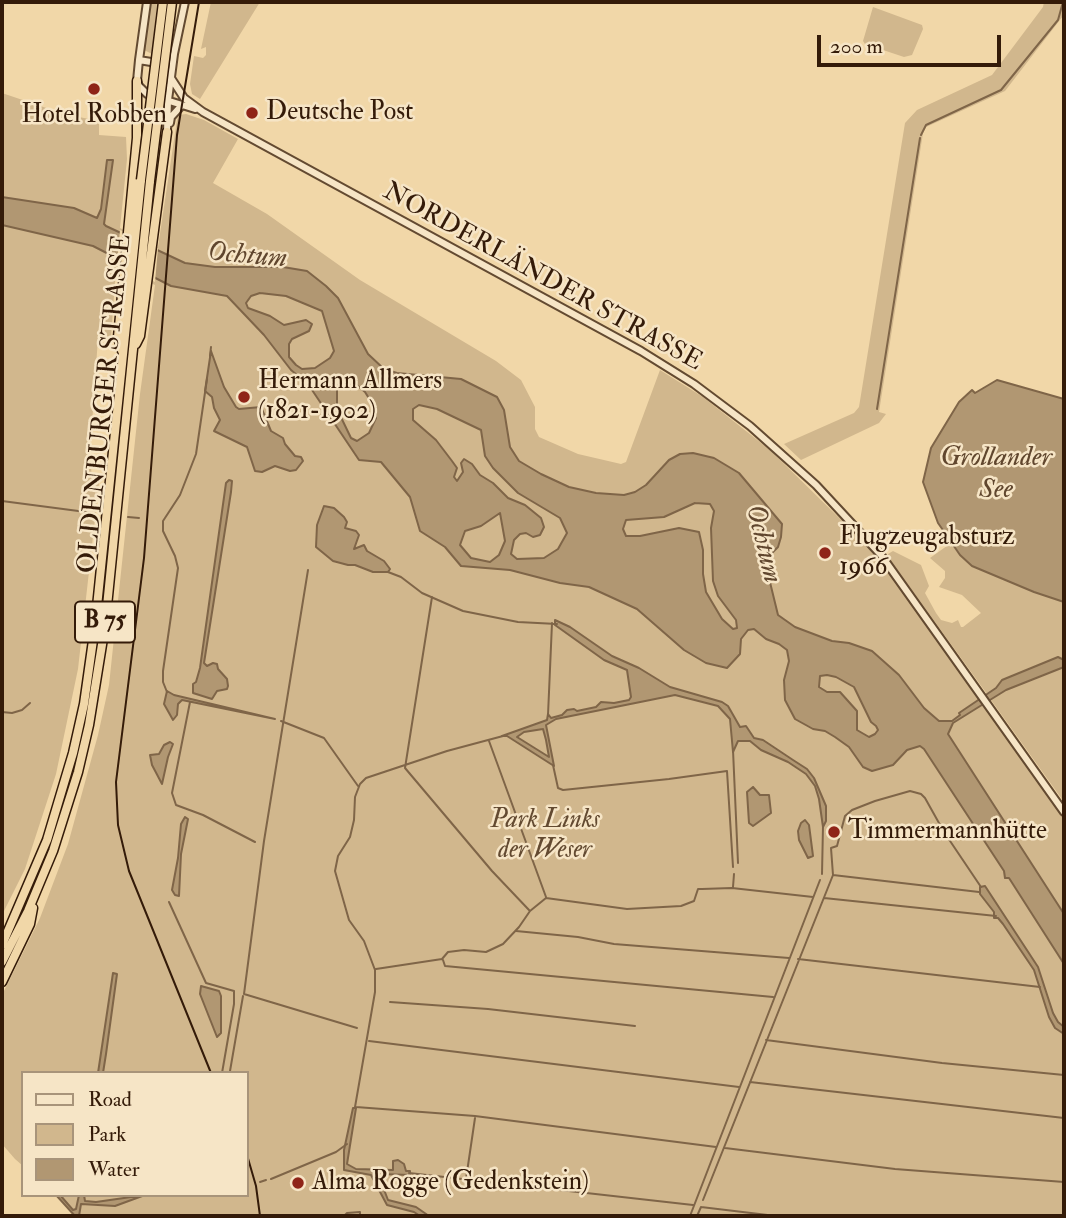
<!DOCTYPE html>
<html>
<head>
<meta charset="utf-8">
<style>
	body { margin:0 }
	#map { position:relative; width:1066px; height:1218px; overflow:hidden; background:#f1d7a8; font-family:"IM FELL Double Pica",serif }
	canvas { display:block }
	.frame { position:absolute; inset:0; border:4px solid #341b09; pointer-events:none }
	.legend { position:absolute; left:21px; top:1071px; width:228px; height:126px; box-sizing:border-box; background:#f6e5c6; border:2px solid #a8947a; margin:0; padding:9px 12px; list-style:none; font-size:21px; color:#341b09 }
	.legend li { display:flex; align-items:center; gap:14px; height:35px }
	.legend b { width:35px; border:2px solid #a8947a }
	.scale { position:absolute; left:817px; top:35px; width:184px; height:32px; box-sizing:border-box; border:4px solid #341b09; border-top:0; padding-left:9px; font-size:21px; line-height:24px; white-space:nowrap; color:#341b09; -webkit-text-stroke:5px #f6e5c6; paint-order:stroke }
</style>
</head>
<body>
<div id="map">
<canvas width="1066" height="1218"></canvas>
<div class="frame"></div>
<ul class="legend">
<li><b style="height:9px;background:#f6e5c6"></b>Road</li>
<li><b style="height:19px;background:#d1b78d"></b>Park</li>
<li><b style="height:19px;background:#b19772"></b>Water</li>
</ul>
<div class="scale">200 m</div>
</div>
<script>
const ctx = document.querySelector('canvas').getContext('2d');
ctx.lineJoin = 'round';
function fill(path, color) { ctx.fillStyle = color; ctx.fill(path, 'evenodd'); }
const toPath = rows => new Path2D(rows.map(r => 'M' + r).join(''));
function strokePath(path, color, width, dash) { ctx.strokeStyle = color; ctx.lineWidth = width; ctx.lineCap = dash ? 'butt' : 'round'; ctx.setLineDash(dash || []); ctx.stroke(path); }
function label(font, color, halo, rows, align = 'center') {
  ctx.font = font + ' "IM FELL Double Pica",serif'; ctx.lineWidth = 5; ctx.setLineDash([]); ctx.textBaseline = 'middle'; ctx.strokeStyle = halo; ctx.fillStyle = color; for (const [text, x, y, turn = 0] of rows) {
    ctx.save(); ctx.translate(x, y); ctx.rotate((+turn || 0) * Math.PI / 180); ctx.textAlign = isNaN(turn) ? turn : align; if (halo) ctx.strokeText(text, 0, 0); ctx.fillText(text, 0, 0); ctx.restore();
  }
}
fill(toPath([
	[151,2,157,2,152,54,144,50],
	[211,2,260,2,200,99,192,94,190,84,194,56,203,58,206,55,206,47,201,49],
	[1044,2,1064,2,1063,16,1005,91,926,127,923,133,879,412,886,414,879,423,801,460,784,444,854,413,859,407,905,123,917,110,992,75,1043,7],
	[873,7,922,25,923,29,912,55,904,57,865,44,863,41],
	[2,93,64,114,99,121,99,135,126,137,127,159,120,228,158,247,177,120,179,115,186,114,204,120,238,139,213,183,267,214,360,280,496,361,521,380,535,407,535,429,539,437,578,454,621,464,626,462,660,370,703,397,770,450,879,557,1064,818,1064,1216,75,1216,56,1195,247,1195,247,1073,23,1073,23,1166,15,1159,2,1144,2,995,40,918,68,844,98,735,109,685,140,394,155,285,116,267,111,338,98,338,90,452,92,481,99,483,78,669,56,774,25,869,2,915],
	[951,543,960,555,1064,602,1064,660,1058,657,1003,680,996,688,987,694,888,557,888,554,893,551,921,565,929,586,925,593,936,613,941,620,952,623,958,620,961,627,963,627,981,613,962,595,939,587,945,578,945,571,930,558],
	[1064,667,1064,802,991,700,1006,690]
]), '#d1b78d');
const water = toPath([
	[107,160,113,160,104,224,106,226,185,263,215,267,283,267,307,271,326,286,338,298,368,354,384,369,397,373,461,379,497,397,504,410,510,447,519,461,541,474,569,487,596,493,624,495,635,492,646,485,669,460,680,454,693,453,714,458,739,473,782,524,781,537,778,547,767,558,767,570,778,615,795,627,832,641,849,643,872,651,899,675,924,708,939,721,952,721,960,715,959,713,996,688,1002,680,1058,657,1064,660,1064,667,1006,690,961,718,953,723,948,734,1064,914,1064,964,1009,878,1005,878,1004,871,924,749,920,746,907,750,893,765,872,771,863,767,849,747,835,737,825,731,813,729,795,719,785,700,784,680,789,661,787,650,779,644,766,639,754,629,748,630,741,639,740,654,727,668,706,663,684,650,637,609,589,587,560,583,510,570,461,566,445,547,420,531,410,497,381,462,359,460,308,384,291,370,264,335,227,296,171,286,93,246,2,225,2,197,74,208,97,218,101,209,107,160],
	[260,293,286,296,322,311,334,351,330,358,315,368,302,369,296,365,289,357,289,344,292,339,309,331,312,324,306,320,284,325,270,316,248,308,246,303,251,296,260,293],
	[342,381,358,386,365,392,375,408,376,418,369,433,357,441,351,438,337,409,337,384,342,381],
	[419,405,437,409,481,430,485,456,493,468,518,493,560,518,567,533,558,549,544,558,517,559,511,554,514,540,520,534,526,533,533,537,540,535,544,527,541,518,525,505,508,498,493,483,480,475,472,464,464,459,461,463,463,472,457,481,454,477,457,468,452,461,436,440,413,420,413,409,419,405],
	[695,503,710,504,714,511,711,528,713,581,718,596,736,620,737,628,733,629,722,619,706,592,703,574,703,550,699,532,679,528,640,536,626,536,623,529,626,520,664,517,695,503],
	[500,513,505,541,499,555,490,562,471,558,460,545,465,531,481,526,500,513],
	[827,675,836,677,854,687,871,722,876,726,878,730,875,734,869,737,857,730,857,711,840,692,827,692,819,687,820,676,827,675],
	[211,351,224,387,236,407,239,409,261,407,271,431,283,438,285,444,295,456,301,457,303,461,296,470,290,471,275,466,262,472,255,471,247,447,214,431,220,420,214,408,212,397,205,391,211,351],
	[997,380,1064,399,1064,602,1034,592,972,566,960,555,947,536,944,537,943,535,945,533,938,523,923,482,931,448,959,402,972,390,975,393,997,380],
	[229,480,232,481,231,492,204,663,207,666,213,663,217,664,218,669,227,679,228,686,227,689,217,691,212,699,193,693,193,684,196,682,200,668,226,483,229,480],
	[324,506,334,508,344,517,347,522,345,528,356,531,359,535,354,549,364,545,367,551,384,561,390,569,388,572,373,572,355,565,348,565,333,561,316,547,317,525,324,506],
	[555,620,570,627,612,656,639,668,670,687,722,702,728,706,740,727,746,726,754,738,763,740,793,760,807,769,814,778,826,806,826,821,823,827,819,799,815,786,806,774,788,762,761,750,750,741,738,741,733,752,730,719,718,706,675,695,556,719,546,725,554,766,507,736,502,736,547,720,548,714,551,718,562,715,567,710,574,709,577,711,596,707,601,702,614,703,629,700,631,697,627,670,604,660,555,625,555,620],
	[543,729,546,740,549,757,517,737,524,732,543,729],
	[167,691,174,695,275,719,182,700,178,704,177,715,173,720,164,704,167,691],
	[170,742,173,744,168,757,162,784,152,765,150,755,159,754,164,745,170,742],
	[753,787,760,795,769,795,771,813,753,826,749,823,747,792,753,787],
	[185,817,188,819,181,854,179,896,175,895,172,890,178,858,181,824,185,817],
	[805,820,809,825,813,856,808,858,799,840,798,831,801,823,805,820],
	[985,886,1038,967,1053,1013,1058,1022,1064,1027,1064,1034,1055,1028,1049,1017,1034,970,1003,924,998,918,994,918,994,912,980,894,980,887,985,886],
	[113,973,117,974,106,1054,103,1073,98,1073,113,973],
	[201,986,219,991,221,996,221,1033,217,1037,200,994,201,986],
	[353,1108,356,1108,347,1164,356,1169,393,1170,393,1161,398,1160,404,1164,406,1171,410,1171,410,1175,378,1174,388,1200,416,1207,429,1216,420,1216,414,1212,387,1205,371,1175,344,1170,344,1150,353,1108],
	[56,1195,60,1195,73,1210,76,1209,79,1195,84,1195,85,1201,96,1202,145,1195,115,1206,81,1204,79,1216,75,1216,56,1195]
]);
fill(water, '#b19772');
strokePath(water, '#7f6548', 2);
fill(toPath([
	[120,230,158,248,155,282,117,263]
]), '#f1d7a8');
strokePath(toPath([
	[921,135,926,125,1001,90,1058,20,1063,2],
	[210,356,211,347],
	[877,409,920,138],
	[2,501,86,512],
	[128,517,139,518],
	[308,570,264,841,244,994,357,1028],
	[388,572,401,577,422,593,463,611,518,622,557,624],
	[432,597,405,768,492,871,529,910],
	[167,692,163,682,163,671,178,568,175,556,163,531,163,521,180,495,196,454,207,379],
	[190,702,172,793,176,805,203,815,255,842],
	[2,712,12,713,22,710,30,703],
	[548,715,552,623],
	[281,721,324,738,358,786],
	[489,741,546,897],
	[733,750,738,863],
	[553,765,558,788,563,790,669,779,727,771,733,867],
	[822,874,823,826],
	[833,875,979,892],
	[733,887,734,874],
	[824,898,996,916],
	[169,902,206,983,234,991,234,1004,222,1073],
	[516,931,578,937,614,944,789,958],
	[798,959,1040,987],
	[443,960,445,966,773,997],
	[376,969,442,959,448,952,464,950,486,952,503,944,519,927,530,911,546,898,627,909,681,906,694,901,698,889,702,889,732,888,813,897],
	[390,1002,488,1009,635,1026],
	[766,1040,942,1063,1064,1075],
	[369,1041,739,1087],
	[230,1071,243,996],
	[750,1082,1064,1118],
	[355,1107,375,992,375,970,364,941,349,920,335,871,338,856,350,837,354,820,355,797,360,784,366,778,447,751,503,736],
	[356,1107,475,1116,716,1147],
	[725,1148,895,1169,1064,1182],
	[409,1173,693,1205],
	[271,1179,336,1152,347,1144],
	[466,1179,475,1118],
	[260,1182,266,1180],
	[703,1200,833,875,831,848,837,846,845,816,852,810,875,801,910,791,921,794,925,798,944,832,981,887],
	[701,1207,776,1216],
	[344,1216,347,1213,360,1212,360,1216],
	[690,1216,820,880],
	[697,1216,701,1207]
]), '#7f6548', 2);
const tertiary = toPath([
	[147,2,139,60,137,81,139,86,147,94,195,109],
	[139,60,157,63,167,72,184,98,203,112,641,351,694,384,750,426,816,485,881,555,1064,812],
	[170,123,171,117,182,105],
	[167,132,168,100,174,54,185,2]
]);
const trunk = toPath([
	[136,344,140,336,167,132],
	[122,351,118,337,137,138,137,81],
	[2,945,47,840,73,753,84,704,95,626,141,180],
	[2,962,28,911,53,851,78,772,89,725,105,626,150,181],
	[2,982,30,924,33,908]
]);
strokePath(tertiary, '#634a31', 10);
strokePath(trunk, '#341b09', 11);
strokePath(tertiary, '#f6e5c6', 6);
strokePath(trunk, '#f1d7a8', 8);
strokePath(toPath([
	[199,2,177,135,144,558,116,782,118,825,129,871,211,1073],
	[247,1155,256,1186,260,1216]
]), '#341b09', 2);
const trunkBridge = toPath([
	[141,180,163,2],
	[150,181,172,2]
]);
strokePath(trunkBridge, '#341b09', 11, []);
strokePath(trunkBridge, '#f1d7a8', 8);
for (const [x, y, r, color] of [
	[94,89,7,"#8f2418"],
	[252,113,7,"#8f2418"],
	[244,397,7,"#8f2418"],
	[825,553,7,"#8f2418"],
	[834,832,7,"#8f2418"],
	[298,1183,7,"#8f2418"]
]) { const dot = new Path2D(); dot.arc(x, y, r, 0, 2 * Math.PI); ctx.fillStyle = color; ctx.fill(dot); strokePath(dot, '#f6e5c6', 2.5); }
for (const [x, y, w] of [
	[105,622,60]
]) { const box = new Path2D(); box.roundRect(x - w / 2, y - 20.5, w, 41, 5); ctx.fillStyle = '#f6e5c6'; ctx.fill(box); strokePath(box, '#341b09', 2); }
label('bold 24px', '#341b09', null, [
	["B 75",105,622]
]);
label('26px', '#341b09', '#f6e5c6', [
	["Deutsche Post",266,113],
	["Hotel Robben",94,116,"center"],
	["Hermann Allmers",258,382],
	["(1821-1902)",258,412],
	["Flugzeugabsturz",839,538],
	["1966",839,568],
	["Timmermannhütte",848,832],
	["Alma Rogge (Gedenkstein)",312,1183]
], 'left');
label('26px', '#341b09', '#f6e5c6', [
	["NORDERLÄNDER STRASSE",542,278,29],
	["OLDENBURGER STRASSE",106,404,-84]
]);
label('italic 26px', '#634a31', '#f6e5c6', [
	["Park Links",545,821],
	["der Weser",545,851]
]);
label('italic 28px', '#60462e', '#f6e5c6', [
	["Ochtum",247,257,5],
	["Grollander",996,459],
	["See",996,491],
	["Ochtum",762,544,76]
]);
</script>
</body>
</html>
